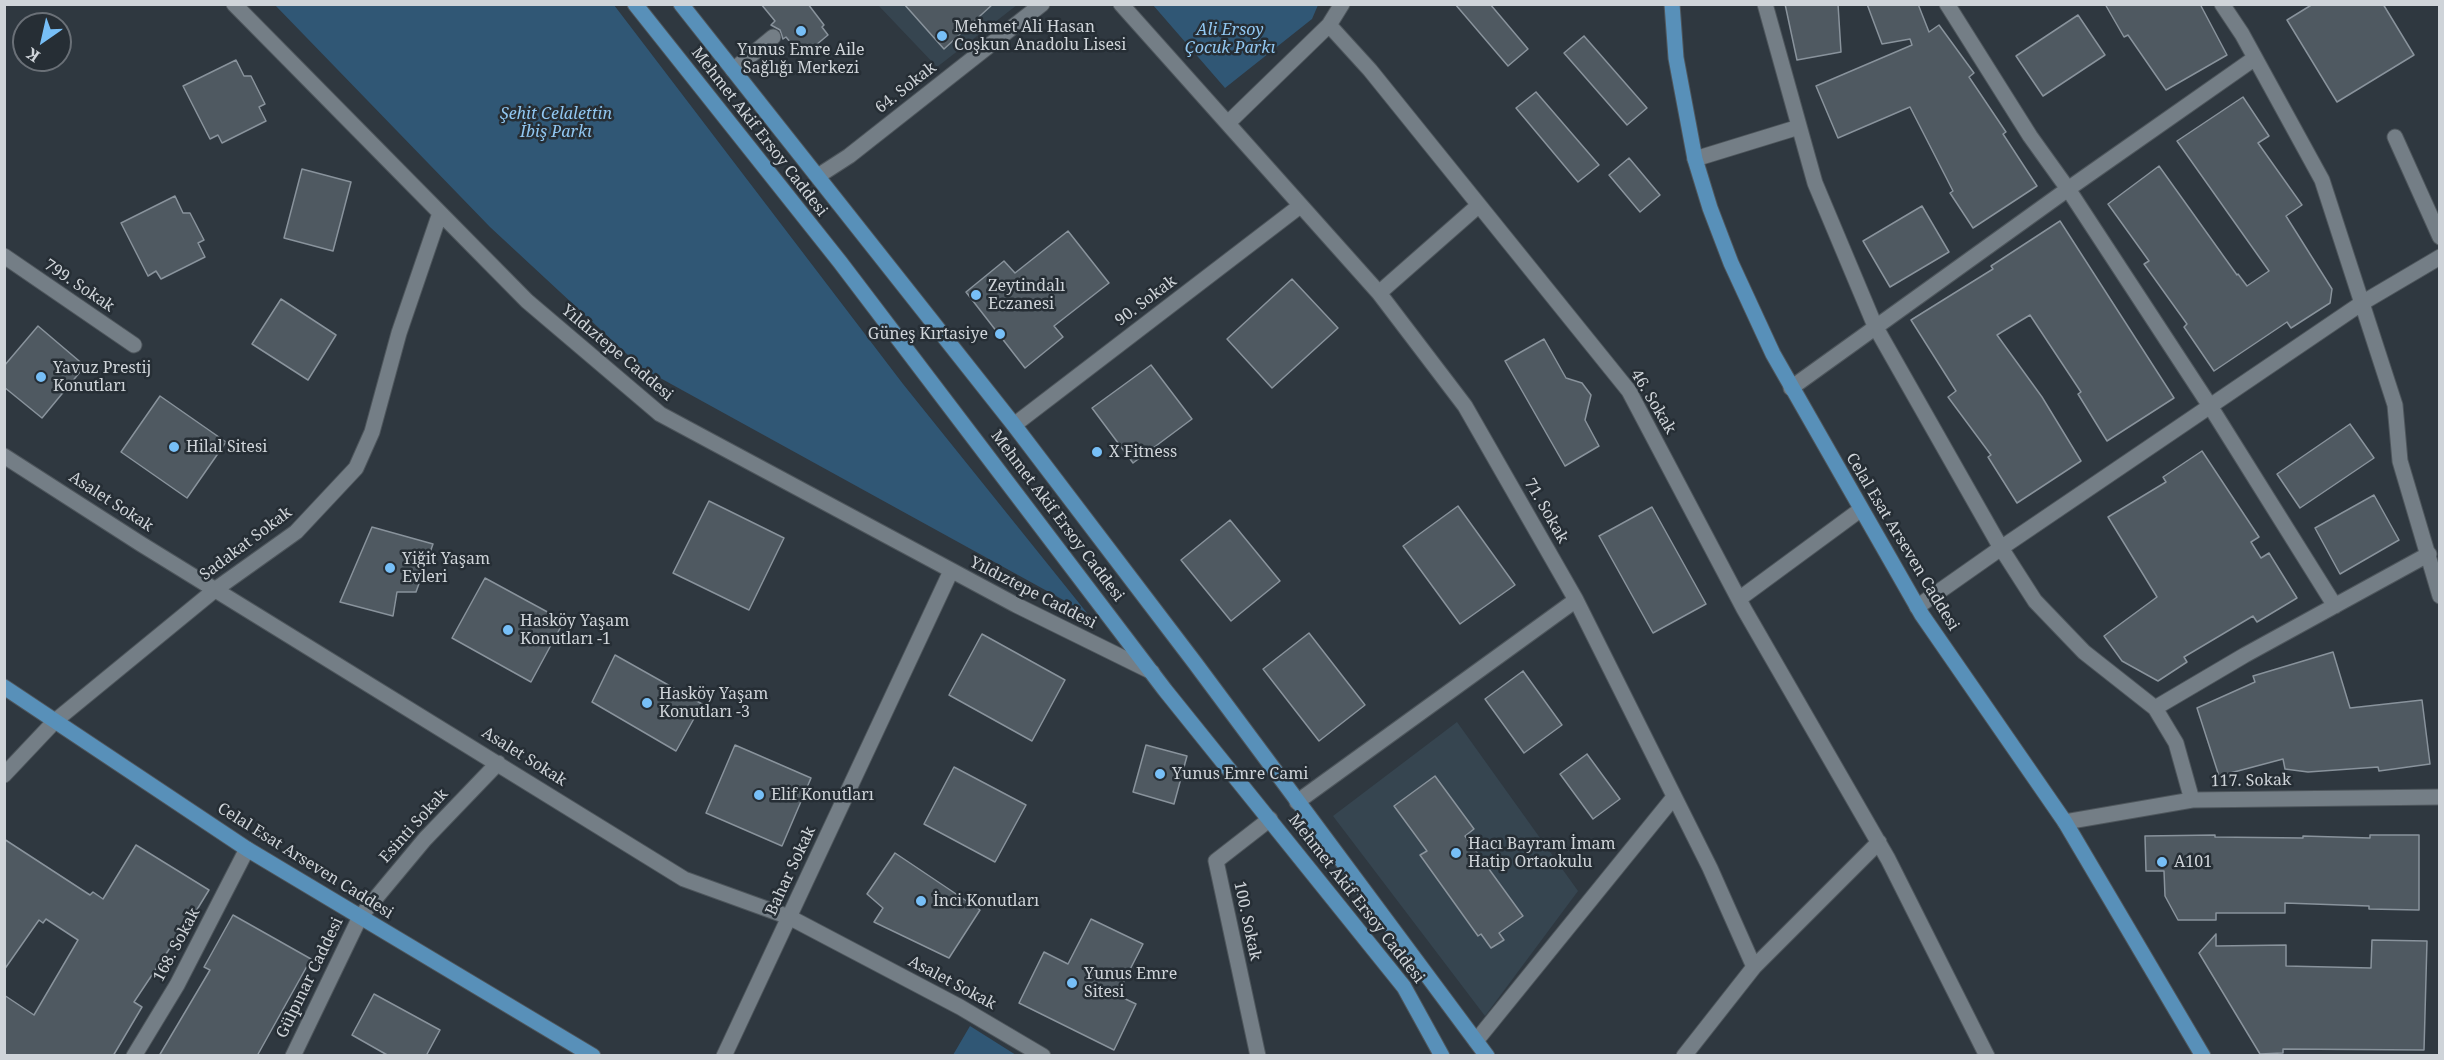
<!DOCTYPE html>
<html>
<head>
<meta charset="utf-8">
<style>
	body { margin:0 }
	#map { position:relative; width:2444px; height:1060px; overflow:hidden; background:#2f3840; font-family:"Noto Serif",serif }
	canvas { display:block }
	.frame { position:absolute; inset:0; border:6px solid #cfd4d9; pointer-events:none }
	.north { position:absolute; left:12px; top:12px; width:60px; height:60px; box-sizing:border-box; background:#262e35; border:2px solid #6a7077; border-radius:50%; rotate:214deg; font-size:16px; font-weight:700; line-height:24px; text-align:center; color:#cfd4d9 }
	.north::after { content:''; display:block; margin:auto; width:21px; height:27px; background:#77bff7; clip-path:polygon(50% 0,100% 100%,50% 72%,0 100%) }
</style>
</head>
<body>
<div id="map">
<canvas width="2444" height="1060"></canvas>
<div class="frame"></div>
<div class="north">K</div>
</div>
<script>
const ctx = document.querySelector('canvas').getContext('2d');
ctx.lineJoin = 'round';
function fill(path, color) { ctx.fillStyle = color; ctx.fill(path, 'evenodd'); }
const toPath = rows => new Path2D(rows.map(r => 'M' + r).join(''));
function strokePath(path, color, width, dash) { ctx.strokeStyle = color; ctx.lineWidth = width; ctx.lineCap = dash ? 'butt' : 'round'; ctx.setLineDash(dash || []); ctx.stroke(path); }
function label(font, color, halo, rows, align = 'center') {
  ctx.font = font + ' "Noto Serif",serif'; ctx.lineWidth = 5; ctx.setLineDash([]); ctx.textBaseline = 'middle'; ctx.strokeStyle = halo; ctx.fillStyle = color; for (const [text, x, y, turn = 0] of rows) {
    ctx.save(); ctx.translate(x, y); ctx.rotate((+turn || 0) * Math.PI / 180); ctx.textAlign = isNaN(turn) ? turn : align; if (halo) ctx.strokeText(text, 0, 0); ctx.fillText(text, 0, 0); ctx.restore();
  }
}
fill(toPath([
	[878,5,1017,5,937,67],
	[1457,722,1578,891,1485,1016,1333,816]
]), '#364550');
fill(toPath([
	[275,5,614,5,903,384,1087,613,642,368,490,227],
	[1153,5,1318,5,1312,19,1225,88],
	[970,1026,1016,1055,953,1055]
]), '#305775');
const building = toPath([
	[761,4,808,4,824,25,822,27,828,35,810,50,808,47,800,54,786,37,783,39,780,30,771,25,775,21,761,4],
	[904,4,993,4,944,49,904,4],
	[1455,4,1490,4,1528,49,1508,66,1455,4],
	[1785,4,1838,4,1841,52,1797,60,1785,4],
	[1867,4,1918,4,1929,32,1939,25,1974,73,1969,77,2006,132,2003,134,2037,186,1973,228,1950,193,1953,191,1910,107,1838,138,1816,86,1912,45,1910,39,1882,44,1867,4],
	[2105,4,2200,4,2227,55,2166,90,2128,35,2124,37,2105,4],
	[2313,4,2383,4,2414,55,2337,102,2287,20,2313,4],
	[2078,15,2105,55,2043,96,2016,56,2078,15],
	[1584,36,1647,108,1627,125,1564,53,1584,36],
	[236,60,244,76,251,76,265,104,259,107,266,121,222,143,218,135,210,139,183,86,236,60],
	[1536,92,1599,165,1578,182,1516,108,1536,92],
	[2243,97,2269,136,2258,143,2302,205,2286,216,2332,289,2330,303,2291,328,2287,322,2214,371,2184,327,2187,324,2144,264,2149,261,2108,204,2159,166,2237,275,2238,274,2247,286,2269,271,2177,141,2243,97],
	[1629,158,1660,195,1640,212,1609,175,1629,158],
	[302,169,351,182,333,251,284,238,302,169],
	[175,196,183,213,190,213,204,240,198,243,205,257,161,279,156,271,148,276,121,223,175,196],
	[1922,206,1949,252,1890,287,1863,241,1922,206],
	[2060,221,2174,398,2107,441,2078,394,2081,392,2030,315,1997,335,2042,397,2081,461,2017,503,1988,457,1991,455,1948,397,1956,391,1911,320,1993,269,1991,266,2060,221],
	[1068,231,1109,283,1054,326,1063,337,1025,368,966,292,1004,261,1015,273,1068,231],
	[1292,279,1338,328,1272,388,1227,339,1292,279],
	[281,299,336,335,308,380,252,344,281,299],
	[38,326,85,366,42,418,4,387,4,366,38,326],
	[1544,339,1566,378,1582,383,1591,395,1585,420,1599,446,1565,466,1505,361,1544,339],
	[1151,365,1192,419,1133,463,1092,408,1151,365],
	[160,396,226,442,187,498,121,452,160,396],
	[2350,424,2374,458,2300,508,2277,474,2350,424],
	[2202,451,2259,537,2251,542,2261,558,2269,553,2297,598,2257,622,2253,616,2184,657,2187,662,2158,681,2122,661,2104,636,2157,597,2108,517,2166,482,2163,477,2202,451],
	[2374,495,2399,540,2340,574,2315,528,2374,495],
	[709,501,784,538,749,610,673,573,709,501],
	[1458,506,1515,585,1460,624,1403,546,1458,506],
	[1652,507,1706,604,1653,633,1599,536,1652,507],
	[1230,520,1280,581,1231,621,1181,560,1230,520],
	[372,527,433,544,416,592,397,592,393,616,340,602,372,527],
	[485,578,564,621,531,682,452,638,485,578],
	[1309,633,1365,705,1319,741,1263,669,1309,633],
	[982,634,1065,680,1032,741,949,695,982,634],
	[2333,652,2350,708,2422,700,2430,764,2379,771,2378,767,2308,772,2285,769,2283,759,2219,776,2197,708,2255,682,2253,676,2333,652],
	[615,655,702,704,676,751,592,702,615,655],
	[1523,671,1562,725,1524,753,1485,699,1523,671],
	[735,745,811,778,782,846,706,813,735,745],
	[1146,745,1187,756,1174,804,1133,792,1146,745],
	[1587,754,1620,799,1593,819,1560,774,1587,754],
	[954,767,1026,805,995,862,924,824,954,767],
	[1435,776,1474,829,1465,836,1523,916,1499,933,1504,940,1491,948,1481,934,1478,936,1420,855,1427,851,1394,806,1435,776],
	[2215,835,2215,837,2303,838,2303,836,2370,838,2370,835,2419,835,2419,910,2369,909,2369,906,2285,903,2285,913,2216,913,2216,920,2178,920,2165,896,2164,871,2146,871,2145,836,2215,835],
	[4,839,90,895,93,892,103,899,136,845,209,890,182,934,180,933,134,1002,142,1007,113,1056,4,1056,4,995,34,1015,78,940,46,919,43,923,39,920,4,970,4,839],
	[895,853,980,910,949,958,874,922,883,908,867,894,895,853],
	[233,915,311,959,257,1056,159,1056,210,970,204,967,233,915],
	[1091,919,1143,944,1117,995,1136,1004,1114,1050,1019,1003,1044,952,1068,964,1091,919],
	[2216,934,2216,946,2286,945,2286,966,2371,968,2372,940,2427,941,2424,1050,2283,1049,2283,1053,2260,1054,2199,953,2216,934],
	[374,994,440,1030,426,1056,389,1056,352,1035,374,994]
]);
fill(building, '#4f5961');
strokePath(building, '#89939c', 1.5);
const minor = toPath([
	[234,4,527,301,660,414,1016,605,1152,672],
	[1121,4,1379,293,1465,406,1576,600,1710,868,1754,967],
	[1765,4,1815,183,1875,326,2001,548,2362,303,2440,257],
	[1947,4,2030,136,2068,189,2210,406,2335,606],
	[2222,4,2242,34,2322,180,2395,405,2400,461,2440,596],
	[1329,25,1370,70,1629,391,1744,609,1888,859,1987,1056],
	[733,70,773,37],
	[1228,123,1329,25,1342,4],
	[2395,137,2440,237],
	[1695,159,1799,127],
	[818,176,849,156,1042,4],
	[4,256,134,345],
	[1379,293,1479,205],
	[1791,388,2068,189,2255,58],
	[1014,425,1300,206],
	[4,456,141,544,684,879,789,917,960,1007,1043,1056],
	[1739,599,1860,510],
	[1917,607,2001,548,2035,601,2084,652,2155,708,2245,655,2429,554],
	[2155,708,2176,743,2192,800],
	[4,775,55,721,216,589,296,532,356,468,372,432,399,333,440,213],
	[1297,802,1576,600],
	[2065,822,2192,800,2440,797],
	[1476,1041,1674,797],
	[134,1056,177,985,247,849],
	[293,1056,360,917,425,839,498,763],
	[724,1056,951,571],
	[1258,1056,1216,861,1270,819],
	[1684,1056,1754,967,1879,842]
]);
const major = toPath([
	[635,4,840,262,1165,690,1404,987,1442,1056],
	[681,4,1014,425,1195,663,1487,1056],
	[1672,4,1676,58,1695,159,1710,208,1731,263,1773,354,1922,615,2065,822,2203,1056],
	[4,687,247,849,593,1056]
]);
strokePath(minor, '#4e565c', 17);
strokePath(major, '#4e565c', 17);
strokePath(minor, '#747e86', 15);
strokePath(major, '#5890b9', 15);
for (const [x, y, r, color] of [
	[801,31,6,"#77bff7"],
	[942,36,6,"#77bff7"],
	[976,295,6,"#77bff7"],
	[1000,334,6,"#77bff7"],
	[41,377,6,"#77bff7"],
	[174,447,6,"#77bff7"],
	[1097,452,6,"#77bff7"],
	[390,568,6,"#77bff7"],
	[508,630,6,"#77bff7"],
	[647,703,6,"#77bff7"],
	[1160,774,6,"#77bff7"],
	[759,795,6,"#77bff7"],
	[1456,853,6,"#77bff7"],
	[2162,862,6,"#77bff7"],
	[921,901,6,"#77bff7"],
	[1072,983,6,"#77bff7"]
]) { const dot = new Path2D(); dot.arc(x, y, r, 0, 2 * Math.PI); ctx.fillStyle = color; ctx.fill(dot); strokePath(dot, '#262e35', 2); }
label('16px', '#cfd4d9', '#262e35', [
	["Mehmet Ali Hasan",954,27],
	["Coşkun Anadolu Lisesi",954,45],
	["Yunus Emre Aile",801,50,"center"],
	["Sağlığı Merkezi",801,68,"center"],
	["Zeytindalı",988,286],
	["Eczanesi",988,304],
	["Güneş Kırtasiye",988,334,"right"],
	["Yavuz Prestij",53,368],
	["Konutları",53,386],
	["Hilal Sitesi",186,447],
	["X Fitness",1109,452],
	["Yiğit Yaşam",402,559],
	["Evleri",402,577],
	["Hasköy Yaşam",520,621],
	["Konutları -1",520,639],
	["Hasköy Yaşam",659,694],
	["Konutları -3",659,712],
	["Yunus Emre Cami",1172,774],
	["Elif Konutları",771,795],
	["Hacı Bayram İmam",1468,844],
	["Hatip Ortaokulu",1468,862],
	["A101",2174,862],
	["İnci Konutları",933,901],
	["Yunus Emre",1084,974],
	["Sitesi",1084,992]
], 'left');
label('italic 16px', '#91c7f1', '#262e35', [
	["Ali Ersoy",1230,30],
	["Çocuk Parkı",1230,48],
	["Şehit Celalettin",556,114],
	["İbiş Parkı",556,132]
]);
label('16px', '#cfd4d9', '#262e35', [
	["64. Sokak",906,88,-38],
	["Mehmet Akif Ersoy Caddesi",759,132,52],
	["799. Sokak",79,286,34],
	["90. Sokak",1146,301,-37],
	["Yıldıztepe Caddesi",617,353,40],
	["46. Sokak",1653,402,59],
	["Asalet Sokak",111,502,33],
	["71. Sokak",1546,511,60],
	["Mehmet Akif Ersoy Caddesi",1057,516,53],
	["Celal Esat Arseven Caddesi",1902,542,59],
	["Sadakat Sokak",246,544,-37],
	["Yıldıztepe Caddesi",1033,593,27],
	["Asalet Sokak",524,757,32],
	["117. Sokak",2251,781,-1],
	["Esinti Sokak",414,826,-48],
	["Celal Esat Arseven Caddesi",305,861,32],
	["Bahar Sokak",791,871,-65],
	["Mehmet Akif Ersoy Caddesi",1356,899,52],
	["100. Sokak",1247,921,78],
	["168. Sokak",177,945,-62],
	["Gülpınar Caddesi",310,978,-64],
	["Asalet Sokak",952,983,28]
]);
</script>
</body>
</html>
